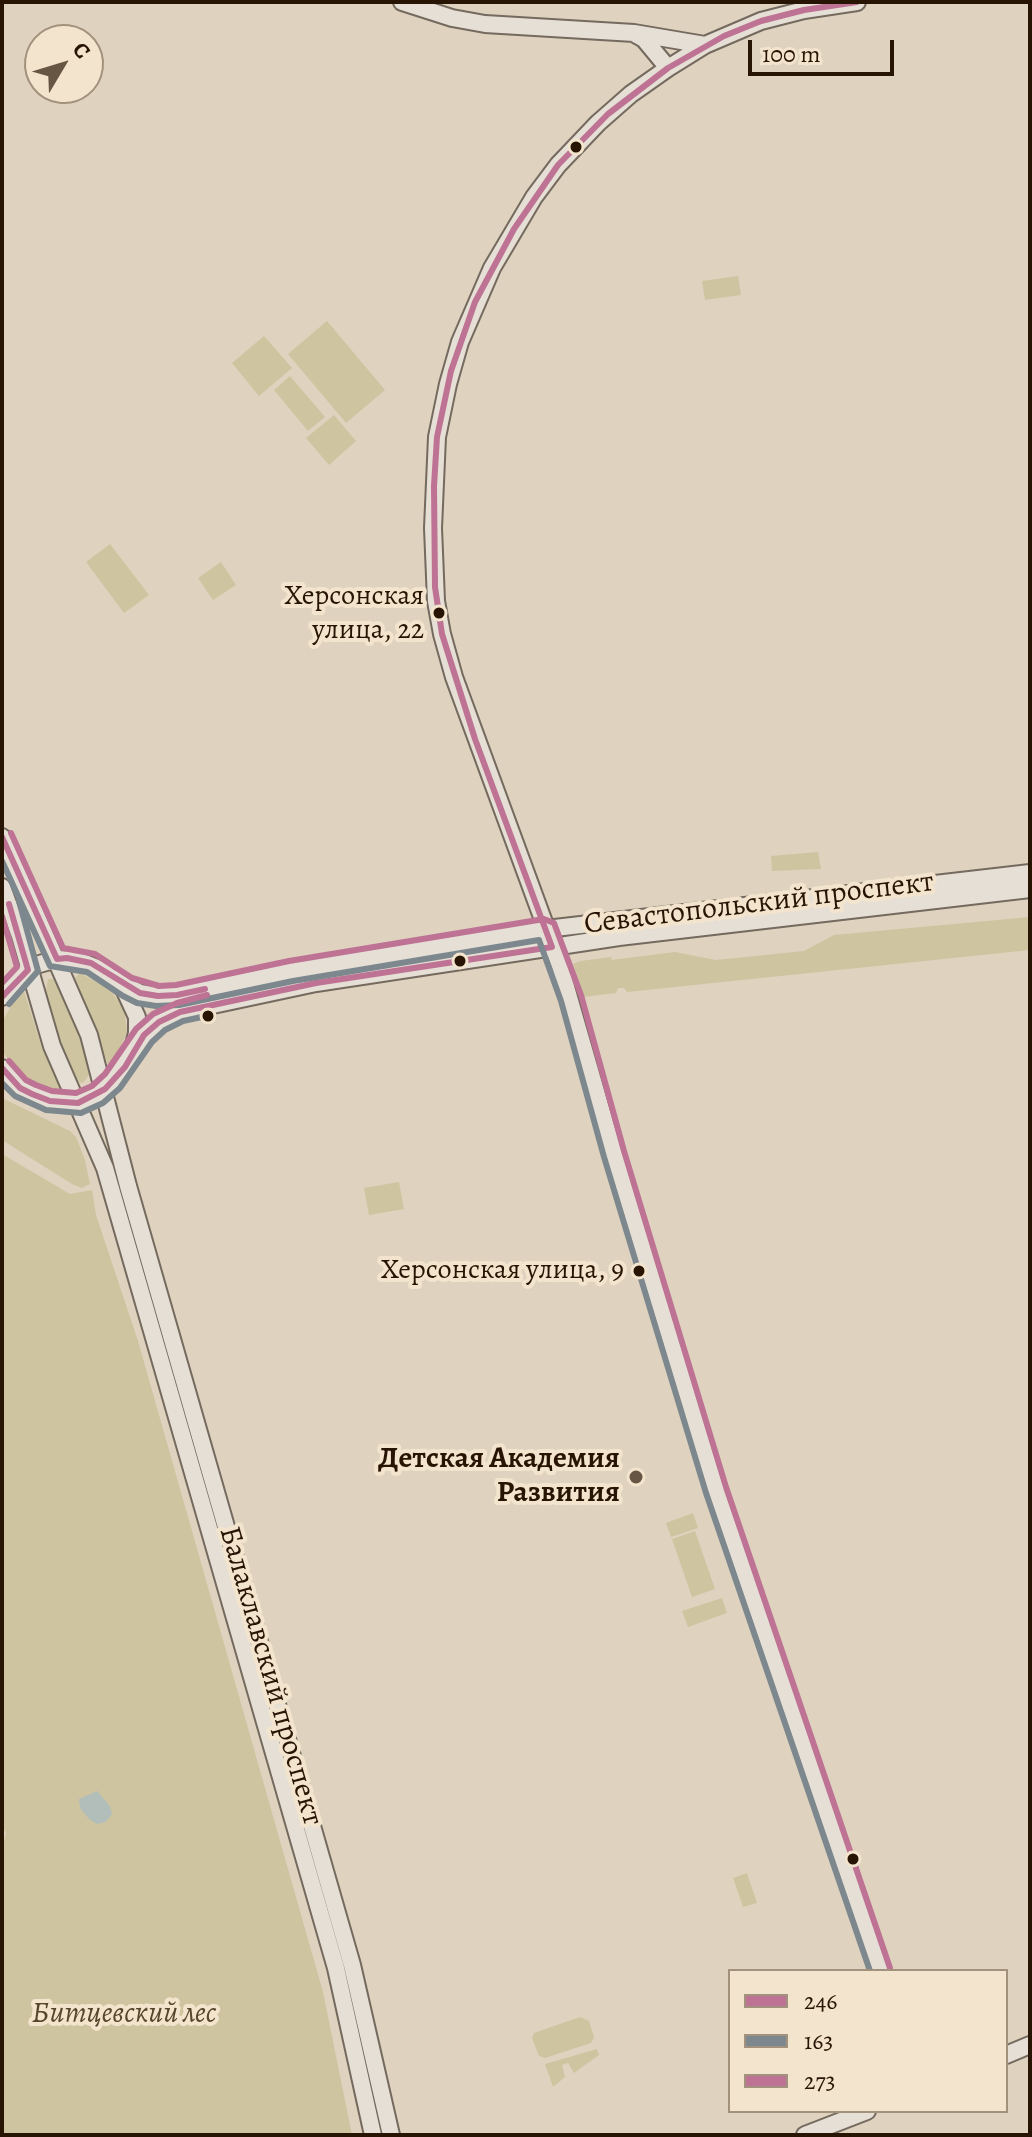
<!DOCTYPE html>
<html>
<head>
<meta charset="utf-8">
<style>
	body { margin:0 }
	#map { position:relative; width:1032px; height:2137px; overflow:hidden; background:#dfd2bf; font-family:Alegreya,serif }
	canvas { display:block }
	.frame { position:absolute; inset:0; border:4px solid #281403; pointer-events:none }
	.legend { position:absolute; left:728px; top:1969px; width:280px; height:144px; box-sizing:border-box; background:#f3e4cd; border:2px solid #a2917c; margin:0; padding:10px 14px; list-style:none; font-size:24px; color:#281403 }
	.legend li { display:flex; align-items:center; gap:16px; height:40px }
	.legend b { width:40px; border:2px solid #a2917c }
	.north { position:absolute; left:24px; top:24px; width:80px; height:80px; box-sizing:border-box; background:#f3e4cd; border:2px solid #a2917c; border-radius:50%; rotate:52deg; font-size:22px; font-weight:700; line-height:32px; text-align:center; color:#281403 }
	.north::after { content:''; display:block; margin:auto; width:28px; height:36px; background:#685645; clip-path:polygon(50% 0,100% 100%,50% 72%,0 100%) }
	.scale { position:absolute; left:748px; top:40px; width:146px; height:36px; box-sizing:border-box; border:4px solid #281403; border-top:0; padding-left:10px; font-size:24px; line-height:28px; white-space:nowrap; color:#281403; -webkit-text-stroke:6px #f3e4cd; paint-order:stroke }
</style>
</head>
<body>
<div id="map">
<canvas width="1032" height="2137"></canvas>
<div class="frame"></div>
<ul class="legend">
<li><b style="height:10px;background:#be7294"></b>246</li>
<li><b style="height:10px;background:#7d888e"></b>163</li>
<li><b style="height:10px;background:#be7294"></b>273</li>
</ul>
<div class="north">С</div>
<div class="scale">100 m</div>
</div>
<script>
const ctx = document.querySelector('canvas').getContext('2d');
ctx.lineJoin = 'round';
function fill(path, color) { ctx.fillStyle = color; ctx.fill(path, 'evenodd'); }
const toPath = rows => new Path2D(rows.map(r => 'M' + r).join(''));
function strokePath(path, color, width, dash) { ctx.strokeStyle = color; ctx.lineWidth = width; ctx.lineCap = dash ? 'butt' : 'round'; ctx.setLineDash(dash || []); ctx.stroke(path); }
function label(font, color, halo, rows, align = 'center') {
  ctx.font = font + ' Alegreya,serif'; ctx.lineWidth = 8; ctx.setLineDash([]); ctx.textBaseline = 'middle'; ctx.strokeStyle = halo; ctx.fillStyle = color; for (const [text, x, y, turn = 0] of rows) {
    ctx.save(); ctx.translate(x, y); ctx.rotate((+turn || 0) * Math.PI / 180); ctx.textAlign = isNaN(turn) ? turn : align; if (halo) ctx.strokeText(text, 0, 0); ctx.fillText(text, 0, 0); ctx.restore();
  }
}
fill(toPath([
	[738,276,741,295,705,300,702,281],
	[327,321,385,390,346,423,288,354],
	[264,336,292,368,259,396,232,363],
	[290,376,325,417,308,431,274,390],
	[334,415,356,441,329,465,306,438],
	[110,544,149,595,124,613,86,562],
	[221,562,236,585,213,600,198,578],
	[818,852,821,869,772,871,771,856],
	[1030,917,1030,950,627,992,624,988,618,988,616,993,583,997,573,964,580,961,612,957,611,960,675,952,716,960,804,951,834,935],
	[80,973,110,989,124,1010,127,1030,125,1038,109,1067,75,978],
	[48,979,53,979,59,984,77,1029,89,1069,89,1075,83,1083,79,1082,71,1069,51,1019,45,996],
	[24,991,39,1039,61,1088,58,1091,28,1079,15,1071,2,1050,2,1022,19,992],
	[2,1098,70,1131,76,1137,85,1160,90,1184,82,1188,72,1184,2,1140],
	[2,1154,70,1194,92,1190,96,1215,138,1341,323,1992,352,2135,2,2135,2,1849,6,1833,2,1824],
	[399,1182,404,1209,369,1215,364,1188],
	[693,1513,698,1528,671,1537,666,1523],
	[695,1531,715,1589,692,1597,672,1539],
	[722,1598,727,1613,688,1627,682,1611],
	[747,1873,757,1903,743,1907,733,1878],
	[580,2017,589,2021,594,2037,591,2043,545,2058,539,2056,532,2038,534,2033],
	[597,2049,599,2055,574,2073,568,2063,562,2065,565,2077,553,2087,545,2064]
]), '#cec5a0');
fill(toPath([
	[97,1791,110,1806,112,1814,106,1822,97,1824,89,1819,80,1808,79,1799]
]), '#b1beb9');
const secondary = toPath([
	[402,2,452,18,485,24,634,33,705,45],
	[857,2,804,10,761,21,705,45,668,68,631,94,598,123,558,165,534,197,492,268,460,342,448,384,437,437,433,528,436,601,442,634,454,677,560,966,614,1154,716,1490,881,1971],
	[635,34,644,39,668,68],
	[2,837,89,1035,128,1186,352,1965,391,2135],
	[2,887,20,936,52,1046,105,1168,336,1968,373,2135],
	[113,978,140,993,158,996,177,995,291,971,546,929,1030,873],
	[2,997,20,975,36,965,57,959,77,960,102,970,124,989,137,1017,137,1033,132,1053,113,1081,97,1095,78,1103,50,1101,32,1094,20,1088,2,1068],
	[132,1053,144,1035,159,1022,180,1012,316,983,619,937,1030,889],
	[1006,2055,1030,2045],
	[805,2135,867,2111]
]);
strokePath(secondary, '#746a5e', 20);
strokePath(secondary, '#e6dfd5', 16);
strokePath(toPath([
	[2,837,57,959,67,958,91,963,140,993,158,996,177,995,205,989],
	[2,997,28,970,9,904],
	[2,1068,20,1088,32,1094,50,1101,78,1103,105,1089,125,1067,144,1035,159,1022,180,1012,316,983,552,947,475,739,442,634,435,587,434,486,437,437,451,371,475,302,514,229,558,165,608,114,668,68,724,36,761,21,804,10,857,2]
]), '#be7294', 6);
strokePath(toPath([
	[2,861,50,966,87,972,123,996,137,1003,156,1006,179,1005,293,981,539,940,561,1001,604,1157,706,1493,870,1971],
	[9,1004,38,971,19,901],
	[2,1083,15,1096,46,1110,81,1113,103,1103,120,1088,152,1042,165,1030,183,1021,211,1015]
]), '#7d888e', 6);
strokePath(toPath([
	[11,833,63,948,95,954,132,978,159,986,176,985,289,961,544,919,554,923,581,995,624,1151,726,1487,890,1968],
	[2,916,17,967,2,983],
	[9,1061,26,1080,36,1085,52,1091,76,1093,92,1086,105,1074,136,1029,153,1014,177,1003,207,995]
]), '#be7294', 6);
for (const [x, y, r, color] of [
	[576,147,7,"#281403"],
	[439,613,7,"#281403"],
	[460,961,7,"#281403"],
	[208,1016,7,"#281403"],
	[639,1271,7,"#281403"],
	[636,1477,8,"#685645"],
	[853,1859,7,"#281403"]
]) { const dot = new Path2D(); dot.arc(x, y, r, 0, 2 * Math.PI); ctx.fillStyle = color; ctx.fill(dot); strokePath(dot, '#f3e4cd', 3); }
label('28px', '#281403', '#f3e4cd', [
	["Херсонская",424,597],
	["улица, 22",424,631],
	["Херсонская улица, 9",624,1271]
], 'right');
label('30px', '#281403', '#f3e4cd', [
	["Севастопольский проспект",759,904,-7],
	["Балаклавский проспект",270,1676,74]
]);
label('bold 30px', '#281403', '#f3e4cd', [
	["Детская Академия",620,1460],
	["Развития",620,1494]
], 'right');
label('italic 30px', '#56462b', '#f3e4cd', [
	["Битцевский лес",124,2015]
]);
</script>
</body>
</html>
